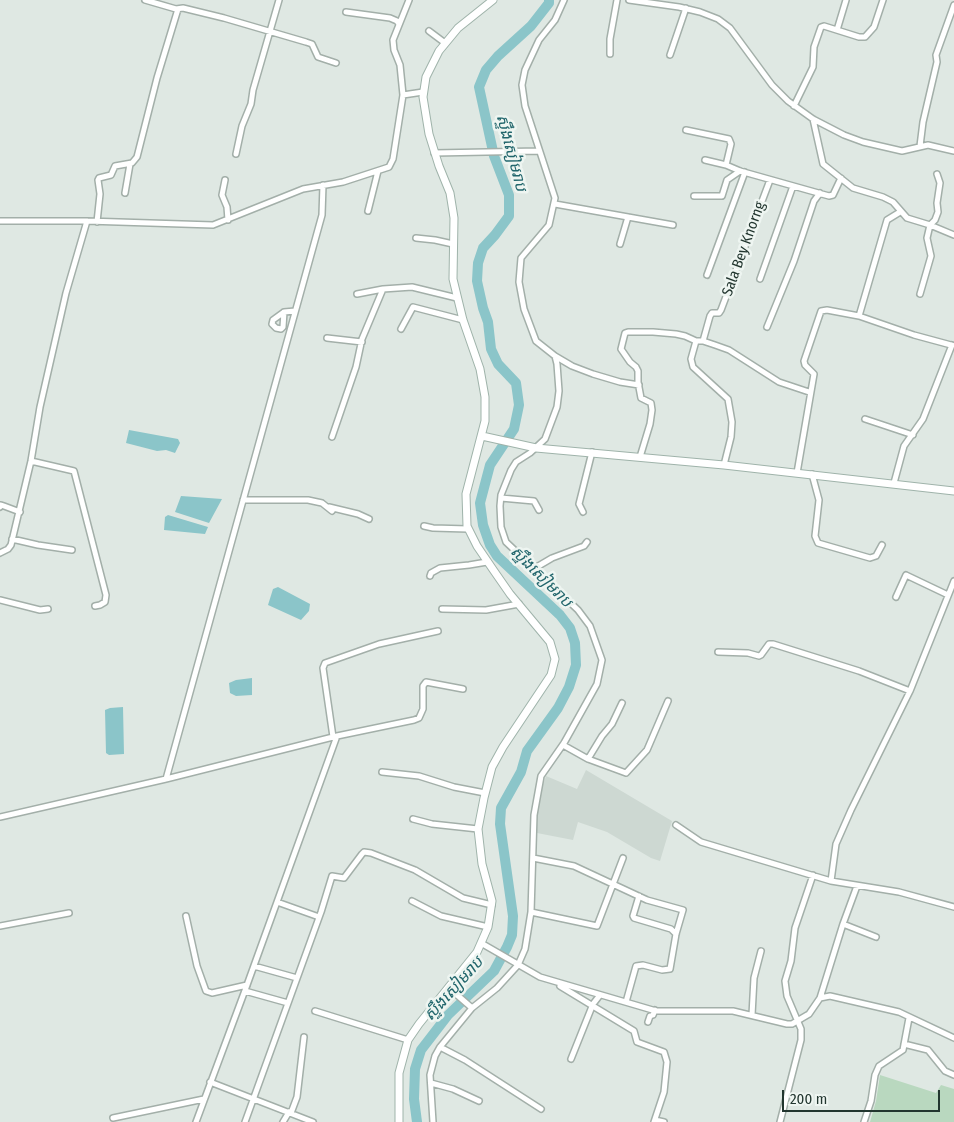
<!DOCTYPE html>
<html>
<head>
<meta charset="utf-8">
<style>
	body { margin:0 }
	#map { position:relative; width:954px; height:1122px; overflow:hidden; background:#dfe8e3; font-family:"Fira Sans Condensed",sans-serif }
	canvas { display:block }
	.scale { position:absolute; left:782px; top:1090px; width:158px; height:22px; box-sizing:border-box; border:2px solid #22362f; border-top:0; padding-left:6px; font-size:15px; line-height:18px; white-space:nowrap; color:#22362f; -webkit-text-stroke:4px #eef5f1; paint-order:stroke }
</style>
</head>
<body>
<div id="map">
<canvas width="954" height="1122"></canvas>
<div class="scale">200 m</div>
</div>
<script>
const ctx = document.querySelector('canvas').getContext('2d');
ctx.lineJoin = 'round';
function fill(path, color) { ctx.fillStyle = color; ctx.fill(path, 'evenodd'); }
const toPath = rows => new Path2D(rows.map(r => 'M' + r).join(''));
function strokePath(path, color, width, dash) { ctx.strokeStyle = color; ctx.lineWidth = width; ctx.lineCap = dash ? 'butt' : 'round'; ctx.setLineDash(dash || []); ctx.stroke(path); }
function label(font, color, halo, rows, align = 'center') {
  ctx.font = font + ' "Fira Sans Condensed","Noto Sans Khmer",sans-serif'; ctx.lineWidth = 5; ctx.setLineDash([]); ctx.textBaseline = 'middle'; ctx.strokeStyle = halo; ctx.fillStyle = color; for (const [text, x, y, turn = 0] of rows) {
    ctx.save(); ctx.translate(x, y); ctx.rotate((+turn || 0) * Math.PI / 180); ctx.textAlign = isNaN(turn) ? turn : align; if (halo) ctx.strokeText(text, 0, 0); ctx.fillText(text, 0, 0); ctx.restore();
  }
}
fill(toPath([
	[586,770,672,821,660,861,651,858,607,832,578,822,573,840,537,833,537,812,541,790,546,776,577,789]
]), '#cdd8d2');
fill(toPath([
	[880,1075,936,1093,941,1085,954,1089,954,1122,870,1122,876,1101]
]), '#b9d8bf');
fill(toPath([
	[129,430,178,439,180,443,175,453,166,450,157,451,126,443],
	[181,496,222,499,209,523,175,512],
	[168,515,208,527,205,534,164,530,165,517],
	[278,587,310,604,309,611,301,620,268,605,273,589],
	[252,678,252,695,236,696,230,693,229,683,236,680],
	[123,707,124,754,109,755,106,753,105,710,110,708]
]), '#8bc5c9');
strokePath(toPath([
	[417,1122,414,1099,415,1069,421,1050,448,1015,494,971,507,947,512,935,513,916,500,824,501,808,521,772,527,751,558,708,569,687,576,665,575,643,570,628,560,615,497,556,490,545,483,525,480,503,490,465,514,429,519,405,516,383,498,364,491,349,488,322,483,308,477,281,478,263,483,248,495,235,509,216,509,195,494,156,479,87,486,70,498,56,531,26,549,3,549,0]
]), '#8bc5c9', 10);
const street = toPath([
	[145,0,176,9,183,8,224,18,306,42,312,44,318,57,336,63],
	[629,0,679,7,700,12,718,19,730,28,772,85,788,101,813,119,844,135,863,142,902,151,928,145,954,151],
	[346,12,390,18,397,21,399,24],
	[837,30,846,0],
	[429,31,445,43],
	[610,54,610,39,617,0],
	[670,55,686,8],
	[403,95,423,92],
	[794,106,813,67,814,47,821,27,824,26,859,37,865,37,874,27,883,0],
	[813,119,823,164,853,188,883,197,893,202,907,218,930,225,954,235],
	[686,130,729,139,731,144,726,165,740,171,829,196,833,195,841,178],
	[920,146,923,122,937,62,936,55,954,5],
	[434,153,539,151],
	[236,154,242,126,251,104,253,90,279,0],
	[705,160,726,165],
	[225,180,222,195,227,207,228,220],
	[125,193,130,164],
	[694,196,722,196,727,180,740,171],
	[555,204,673,225],
	[368,211,378,171],
	[0,221,87,221,213,225,303,189,343,182,389,167,393,159,403,95,400,65,394,50,393,40,409,0],
	[97,222,100,194,98,180,99,178,111,175,115,166,132,163,137,157,157,78,178,9],
	[416,238,435,240,453,244],
	[620,244,628,217],
	[707,275,745,172],
	[760,279,793,186],
	[357,294,383,289],
	[920,294,931,256,927,238,930,225,935,220,938,212,937,203,940,183,937,174],
	[284,312,283,327,281,329,276,328,272,324,273,320,284,312,295,311],
	[859,316,887,220,900,212],
	[767,327,794,261,814,201,820,193],
	[401,329,413,307,463,320],
	[327,338,362,342],
	[696,341,691,359,693,367,728,399,732,422,731,437,724,465],
	[703,341,710,316,712,313,719,313,721,310,770,180],
	[555,356,572,366,593,374,620,382,639,385],
	[865,419,913,435],
	[332,437,356,367,362,339,383,289,412,287,457,298],
	[640,457,650,424,652,410,651,403,641,398,638,382,638,371,636,367,630,362,621,349,625,333,628,332,653,332,676,334,685,336,696,341,703,341,715,345,729,350,779,382,809,392],
	[31,461,74,471,106,595,105,602,100,605,95,606],
	[797,473,814,374,805,365,804,361,821,311,827,310,859,316,914,335,951,345],
	[812,474,819,500,815,536,818,543,870,558,876,556,882,545],
	[894,483,904,446,923,419,952,345],
	[501,498,534,501,539,510],
	[243,500,308,500,322,503,332,511],
	[0,507,1,505,4,506,20,512],
	[329,507,358,514,369,519],
	[583,512,579,504,592,452],
	[424,526,433,528,468,529],
	[12,539,38,545,72,550],
	[0,553,8,549,11,545,31,461,40,407,66,293,87,221],
	[535,568,552,558,584,546,587,542],
	[430,576,431,573,440,568,469,565,487,562],
	[896,597,906,575,948,595],
	[0,600,40,610,48,609],
	[442,609,486,610,519,604],
	[718,652,748,653,759,656,761,655,769,644,773,644,859,671,910,691],
	[333,737,323,668,325,663,379,644,438,631],
	[563,745,588,759,626,773,647,750,668,701],
	[588,759,602,736,612,724,622,703],
	[382,772,419,776,454,787,485,793],
	[166,779,322,215,323,185],
	[0,817,166,779,337,736,414,720,419,718,423,709,423,686,426,682,463,689],
	[413,819,432,824,478,829],
	[676,825,701,842,831,881,899,892,954,907],
	[533,858,574,866,647,900,683,910,676,934,670,969,662,970,643,965,636,966,626,1002],
	[831,881,836,844,851,810,910,691,954,581],
	[639,896,633,916,634,918,671,929,676,934],
	[412,901,441,916,488,927],
	[277,902,319,917],
	[531,912,597,926,623,858],
	[186,916,197,966,206,991,212,993,247,985],
	[843,924,876,937],
	[0,926,69,913],
	[481,943,540,977,656,1011,733,1011,787,1024,792,1024,809,1014,820,998,830,996,899,1012,954,1038],
	[254,966,297,978],
	[560,986,634,1031,637,1042,664,1052,667,1062,664,1092,654,1122],
	[449,988,472,1008],
	[245,991,288,1003],
	[820,998,843,924,857,886],
	[315,1011,408,1040],
	[752,1015,754,978,761,951],
	[648,1022,650,1016,653,1015,655,1010],
	[904,1044,928,1050,945,1071,954,1075],
	[440,1047,465,1060,541,1109],
	[571,1059,593,1004,600,995],
	[210,1082,313,1122],
	[431,1083,453,1089,479,1101],
	[291,1113,297,1097,304,1037],
	[113,1118,204,1099],
	[655,1120,664,1122],
	[196,1122,247,985,337,736],
	[245,1122,321,912,332,876,344,878,362,854,364,852,371,853,415,870,463,898,492,905],
	[283,1122,289,1112],
	[433,1122,430,1075,435,1056,440,1047,472,1008,497,988,518,965,525,949,531,912,534,815,541,776,564,743,597,684,602,660,590,626,578,610,506,542,501,527,500,506,501,495,511,470,516,462,530,453,545,439,557,407,559,391,557,364,555,356,536,341,524,309,519,282,521,258,549,225,555,198,525,106,522,85,525,70,539,40,555,20,564,0],
	[780,1122,801,1040,801,1029,787,996,785,981,791,961,795,928,813,875],
	[864,1122,871,1101,875,1075,879,1066,903,1050,909,1018]
]);
const secondary = toPath([
	[482,436,536,448,724,465,954,491],
	[399,1122,399,1073,408,1040,419,1024,477,952,488,927,492,901,482,864,478,829,484,798,492,767,503,747,551,675,555,659,550,642,510,594,494,571,477,546,467,526,466,494,485,421,485,397,480,369,463,320,453,279,454,218,450,193,439,166,429,134,423,97,426,77,439,51,458,28,493,0]
]);
strokePath(street, '#a3afa9', 8);
strokePath(secondary, '#9fb3aa', 9);
strokePath(street, '#fff', 5);
strokePath(secondary, '#fff', 7);
label('15px', '#22362f', '#eef5f1', [
	["Sala Bey Knorng",744,249,-70]
]);
label('italic 16px', '#22666c', '#eef5f1', [
	["ស្ទឹងសៀមរាប",511,153,75],
	["ស្ទឹងសៀមរាប",541,577,45],
	["ស្ទឹងសៀមរាប",454,989,-48]
]);
</script>
</body>
</html>
